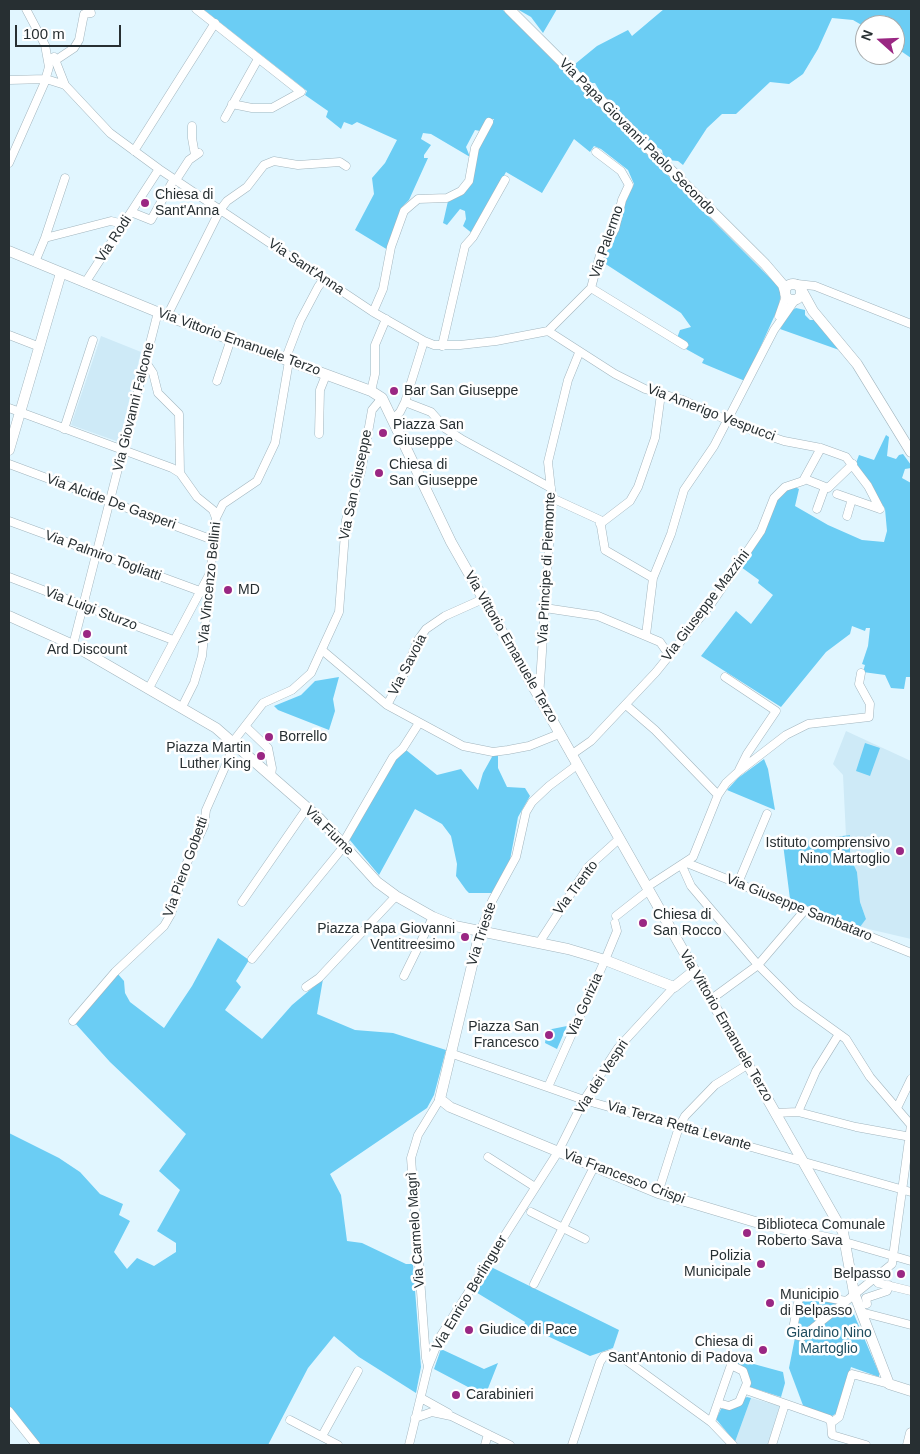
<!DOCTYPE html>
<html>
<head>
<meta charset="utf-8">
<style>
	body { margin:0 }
	#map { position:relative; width:920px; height:1454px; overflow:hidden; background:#e1f6ff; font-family:Helvetica,sans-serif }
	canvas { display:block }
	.frame { position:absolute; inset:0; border:10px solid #272f32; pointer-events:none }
	.north { position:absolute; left:855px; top:15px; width:50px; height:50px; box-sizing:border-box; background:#fff; border:1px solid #a9acad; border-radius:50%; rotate:290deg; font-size:14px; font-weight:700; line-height:20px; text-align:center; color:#272f32 }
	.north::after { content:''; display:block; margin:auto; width:18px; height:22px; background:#9a2783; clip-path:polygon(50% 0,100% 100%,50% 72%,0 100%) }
	.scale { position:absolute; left:15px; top:25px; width:106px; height:22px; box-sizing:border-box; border:2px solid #272f32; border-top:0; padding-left:6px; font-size:15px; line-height:18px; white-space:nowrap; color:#272f32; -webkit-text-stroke:4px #fff; paint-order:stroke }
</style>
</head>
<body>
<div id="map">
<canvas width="920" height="1454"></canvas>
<div class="frame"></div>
<div class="north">N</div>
<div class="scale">100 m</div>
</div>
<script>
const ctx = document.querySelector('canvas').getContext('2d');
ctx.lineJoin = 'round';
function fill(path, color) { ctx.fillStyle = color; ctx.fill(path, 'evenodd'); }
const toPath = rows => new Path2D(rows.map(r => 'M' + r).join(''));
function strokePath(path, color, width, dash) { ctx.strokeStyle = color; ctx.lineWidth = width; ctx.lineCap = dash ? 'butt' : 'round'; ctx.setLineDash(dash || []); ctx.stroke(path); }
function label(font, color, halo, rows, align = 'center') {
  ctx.font = font + ' Helvetica,sans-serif'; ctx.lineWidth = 5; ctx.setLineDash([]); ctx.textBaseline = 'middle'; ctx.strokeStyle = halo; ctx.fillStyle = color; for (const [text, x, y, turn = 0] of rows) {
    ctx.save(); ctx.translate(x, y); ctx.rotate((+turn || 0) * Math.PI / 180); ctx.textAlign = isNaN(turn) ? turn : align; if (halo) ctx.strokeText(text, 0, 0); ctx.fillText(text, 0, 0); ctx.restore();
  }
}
fill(toPath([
	[101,336,141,352,119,442,71,425],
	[846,731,911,761,911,939,860,927,866,919,860,902,857,872,850,857,850,835,846,836,843,775,833,764],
	[751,1398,780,1406,768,1445,738,1445,735,1442]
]), '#ceeaf7');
fill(toPath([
	[203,9,502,9,778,286,781,292,779,306,745,381,702,363,704,359,686,349,689,345,677,338,680,330,691,327,681,313,601,261,617,234,625,203,634,184,628,170,601,149,594,146,590,152,574,139,542,193,506,172,473,234,463,226,466,219,465,211,460,209,447,225,443,223,448,201,462,195,469,187,479,147,494,119,487,119,480,131,475,130,466,147,470,157,431,134,423,133,421,139,431,145,424,155,424,158,428,158,409,200,401,208,388,250,355,230,374,194,372,178,385,163,397,140,357,122,352,125,344,122,341,129,326,117,328,111,305,95,307,91],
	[517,9,557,9,543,33,531,17],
	[664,9,911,9,911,58,895,47,895,25,865,25,865,27,853,20,832,18,818,49,803,74,789,84,770,82,736,114,722,114,707,128,683,165,678,161,668,160,663,155,662,150,653,145,600,92,595,83,591,83,576,68,575,64,597,46,628,30,632,36],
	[796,308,805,310,805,315,810,320,815,320,842,351,780,329,791,311],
	[886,435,889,437,887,456,896,459,899,455,903,454,911,465,911,468,905,469,902,478,911,483,911,677,906,677,904,689,891,688,885,675,863,672,865,665,862,664,868,646,870,628,866,628,865,631,852,626,850,634,826,652,781,707,701,656,736,611,751,624,773,595,758,583,759,580,741,567,781,492,793,486,799,489,795,506,828,525,862,540,884,542,887,531,885,509,856,463,859,455,874,460],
	[339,677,333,699,335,711,329,730,278,710,274,706,301,695,315,681],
	[865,743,880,748,870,776,856,771],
	[406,750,437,775,461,769,478,790,483,773,493,755,498,754,498,768,507,787,525,788,530,796,518,817,510,860,492,893,469,893,466,890,456,876,457,864,451,836,442,824,415,809,379,875,349,839,397,756],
	[764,759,768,769,775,810,727,790,738,778],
	[850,835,850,857,857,872,860,902,866,919,860,927,790,899,783,844],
	[218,938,249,960,236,981,241,987,225,1010,262,1039,292,1005,323,979,317,1014,355,1030,393,1033,446,1050,434,1095,427,1108,330,1174,341,1195,347,1241,362,1243,406,1264,413,1264,421,1367,416,1393,359,1357,334,1336,308,1368,268,1445,39,1445,9,1409,9,1133,59,1158,80,1172,100,1194,123,1204,119,1215,130,1221,114,1252,127,1269,137,1258,154,1266,176,1252,176,1243,157,1231,180,1190,159,1171,186,1134,110,1062,74,1022,117,973,124,981,125,993,130,1002,164,1028,192,986],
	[567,1026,557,1049,545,1043,547,1030],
	[491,1267,619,1330,613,1348,590,1356,524,1325,525,1322,474,1291],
	[803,1297,850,1305,879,1373,879,1377,851,1367,837,1413,832,1416,804,1408,789,1368],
	[441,1349,484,1369,498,1363,485,1396,434,1369],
	[739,1360,783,1372,785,1383,781,1397,750,1387,747,1372,737,1365],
	[747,1397,751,1398,735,1442,716,1419,721,1409]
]), '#6bcdf4');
const street = toPath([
	[196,9,301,92,272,108,252,108,232,104],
	[54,57,65,85],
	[56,60,74,48,79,40,84,14,91,13],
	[9,80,46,79,65,85,110,133,159,169,373,312,424,341,434,345,460,345,496,341,548,331,615,374,645,389,683,400,742,427,784,441,821,448,846,457,868,486,880,509],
	[225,118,258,59],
	[192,126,192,138,195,155],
	[134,151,215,23],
	[9,163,44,84,49,67,45,45,26,9],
	[176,180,189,160,199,153],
	[131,212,151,220,174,179],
	[45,238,65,178],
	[35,262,45,238,111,221,123,224],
	[85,283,159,169],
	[797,284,815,286,911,324],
	[591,288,684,345],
	[373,312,383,289,391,247,404,211,418,199,447,198,461,191,469,181,475,148,489,122],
	[167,316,220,210,227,201,247,187,264,165,274,161,298,165,340,162,346,166],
	[779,316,786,296],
	[548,331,591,288,600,255,615,229,622,200,629,185,621,171,596,152],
	[9,335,40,347],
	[442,346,465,246,473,237,505,180],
	[145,361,153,373,158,393,179,414,180,473,197,497,213,510,216,518],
	[217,381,231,339],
	[371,391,375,374,375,345,386,319],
	[405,402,431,412,446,429,463,440,551,488],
	[9,408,172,468,180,473],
	[393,419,400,412,405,402,424,341],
	[64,429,93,340],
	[319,434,320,390,326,375],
	[9,464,213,540],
	[805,479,828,488,853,464],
	[837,494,880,509],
	[552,498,600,520,605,550,653,578],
	[817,509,825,487],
	[847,516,852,499],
	[9,521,208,594],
	[600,524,630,501,638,487,655,438,661,394],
	[9,577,173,640],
	[545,608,598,616,660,642,669,655],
	[646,635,653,578,671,534,684,490,714,446,774,330,795,300],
	[73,645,158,312],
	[322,650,387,705,463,746,493,752,508,750,529,746,559,734],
	[725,677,776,711,747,754,739,770],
	[149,688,209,575],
	[539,698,552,498,548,462,568,380,579,353],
	[387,705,406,670,418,640,426,629,445,616,483,599],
	[626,705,655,730,718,795],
	[182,707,194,683,202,656,216,518,223,504,257,481,275,443,289,361,287,355,300,321,318,287,324,279],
	[245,726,268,748,272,768,271,776],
	[571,755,591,741,656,672,711,604,738,565,761,531,774,498,785,487,803,481,821,448],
	[343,843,393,757,403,748,419,723],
	[687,863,911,953],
	[682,866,691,886,758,965,796,1003,846,1039,870,1077,911,1125],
	[738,883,767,814],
	[647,887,693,857,718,795,726,783,738,772,786,735,808,724,869,717,870,704,859,684,861,673],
	[242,902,307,808],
	[616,916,649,890],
	[480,932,492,901,516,857,526,812,532,802,549,786,577,765],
	[539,943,588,867,619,839],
	[252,959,345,845],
	[404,976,433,917],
	[306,987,319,978,396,896],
	[710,1000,758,965,805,910],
	[73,1021,115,972,164,926,171,914,185,867,204,826,206,810,229,758,232,743,263,703,292,690,311,673,339,612,346,520,361,472,372,410,382,398],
	[450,1053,584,1100,911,1192],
	[548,1087,605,960,617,931,615,923],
	[897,1108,911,1079],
	[798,1112,816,1071,839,1034],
	[775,1113,798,1112,856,1127,911,1137],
	[488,1157,535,1187],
	[658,1193,679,1127,685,1116,715,1085,747,1065],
	[531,1212,585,1239],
	[845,1242,911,1261],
	[874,1278,878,1283,911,1291],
	[534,1284,594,1167],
	[846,1301,800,1293,792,1334,802,1337,892,1264,911,1125],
	[867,1304,866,1298,887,1291,889,1285],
	[861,1312,911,1325],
	[428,1366,426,1358,411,1158,418,1135,440,1099],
	[746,1390,829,1419,831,1423],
	[421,1398,448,1413],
	[9,1411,36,1445],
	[415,1418,432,1412,451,1416,510,1445],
	[290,1420,338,1445],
	[711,1422,731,1365,743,1371,747,1383,739,1402,729,1406,718,1403],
	[831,1423,839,1417,852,1374,889,1384],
	[831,1423,832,1435,866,1445],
	[322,1436,358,1371],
	[409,1445,428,1367,440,1337,558,1152,584,1100,618,1048,674,987],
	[485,1445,488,1434],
	[572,1445,600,1362,604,1356,611,1354,623,1358,711,1422,733,1445],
	[772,1445,785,1404]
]);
const secondary = toPath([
	[509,9,765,264,783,285,785,292],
	[9,251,167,316,371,391,382,398,451,542,843,1232,854,1293,889,1384,911,1391],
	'785 292a8 8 0 1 1 16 0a8 8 0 1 1-16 0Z',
	[802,291,813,311,857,364,911,452],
	[9,450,61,273],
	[9,616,73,645,216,728,320,819,377,882,396,896,433,917,455,926,568,949,605,960,674,987,694,971],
	[480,932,440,1099,450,1107,658,1193,762,1224,845,1242],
	[908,1445,911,1433]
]);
strokePath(street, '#a2b5be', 9);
strokePath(secondary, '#a2b5be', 11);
strokePath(street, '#fff', 8);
strokePath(secondary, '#fff', 10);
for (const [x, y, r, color] of [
	[145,203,5,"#9a2783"],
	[394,391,5,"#9a2783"],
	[383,433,5,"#9a2783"],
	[379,473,5,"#9a2783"],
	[228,590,5,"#9a2783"],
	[87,634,5,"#9a2783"],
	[269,737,5,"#9a2783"],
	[261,756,5,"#9a2783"],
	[900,851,5,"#9a2783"],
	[643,923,5,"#9a2783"],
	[465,937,5,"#9a2783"],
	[549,1035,5,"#9a2783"],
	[747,1233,5,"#9a2783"],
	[761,1264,5,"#9a2783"],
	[901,1274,5,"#9a2783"],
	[770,1303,5,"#9a2783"],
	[469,1330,5,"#9a2783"],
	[763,1350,5,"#9a2783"],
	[456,1395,5,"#9a2783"]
]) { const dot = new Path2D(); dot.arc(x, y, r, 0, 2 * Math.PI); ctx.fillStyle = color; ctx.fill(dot); strokePath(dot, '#fff', 2); }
label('14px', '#272f32', '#fff', [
	["Via Papa Giovanni Paolo Secondo",637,137,45],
	["Via Rodi",114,239,-57],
	["Via Palermo",607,242,-71],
	["Via Sant'Anna",306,267,34],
	["Via Vittorio Emanuele Terzo",239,342,20],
	["Via Giovanni Falcone",134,407,-76],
	["Via Amerigo Vespucci",711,413,21],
	["Via San Giuseppe",356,485,-78],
	["Via Alcide De Gasperi",111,502,20],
	["Via Palmiro Togliatti",103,556,20],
	["Via Principe di Piemonte",547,568,-87],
	["Via Vincenzo Bellini",210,583,-84],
	["Via Giuseppe Mazzini",706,606,-53],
	["Via Luigi Sturzo",91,609,21],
	["Via Vittorio Emanuele Terzo",511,647,60],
	["Via Savoia",408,665,-63],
	["Via Fiume",329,831,45],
	["Via Piero Gobetti",186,867,-70],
	["Via Trento",576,888,-53],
	["Via Giuseppe Sambataro",799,908,22],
	["Via Trieste",482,934,-72],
	["Via Gorizia",585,1005,-66],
	["Via Vittorio Emanuele Terzo",726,1026,60],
	["Via dei Vespri",602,1077,-57],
	["Via Terza Retta Levante",679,1126,16],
	["Via Francesco Crispi",624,1177,21],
	["Via Carmelo Magrì",416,1230,-94],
	["Via Enrico Berlinguer",470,1293,-59]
]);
label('14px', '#272f32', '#fff', [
	["Chiesa di",155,195],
	["Sant'Anna",155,211],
	["Bar San Giuseppe",404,391],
	["Piazza San",393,425],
	["Giuseppe",393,441],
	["Chiesa di",389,465],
	["San Giuseppe",389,481],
	["MD",238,590],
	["Ard Discount",87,650,"center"],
	["Borrello",279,737],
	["Piazza Martin",251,748,"right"],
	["Luther King",251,764,"right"],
	["Istituto comprensivo",890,843,"right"],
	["Nino Martoglio",890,859,"right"],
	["Chiesa di",653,915],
	["San Rocco",653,931],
	["Piazza Papa Giovanni",455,929,"right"],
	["Ventitreesimo",455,945,"right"],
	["Piazza San",539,1027,"right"],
	["Francesco",539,1043,"right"],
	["Biblioteca Comunale",757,1225],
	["Roberto Sava",757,1241],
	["Polizia",751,1256,"right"],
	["Municipale",751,1272,"right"],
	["Belpasso",891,1274,"right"],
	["Municipio",780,1295],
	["di Belpasso",780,1311],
	["Giudice di Pace",479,1330],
	["Chiesa di",753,1342,"right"],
	["Sant'Antonio di Padova",753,1358,"right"],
	["Carabinieri",466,1395]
], 'left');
label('14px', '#204e60', '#fff', [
	["Giardino Nino",829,1333],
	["Martoglio",829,1349]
]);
</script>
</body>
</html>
